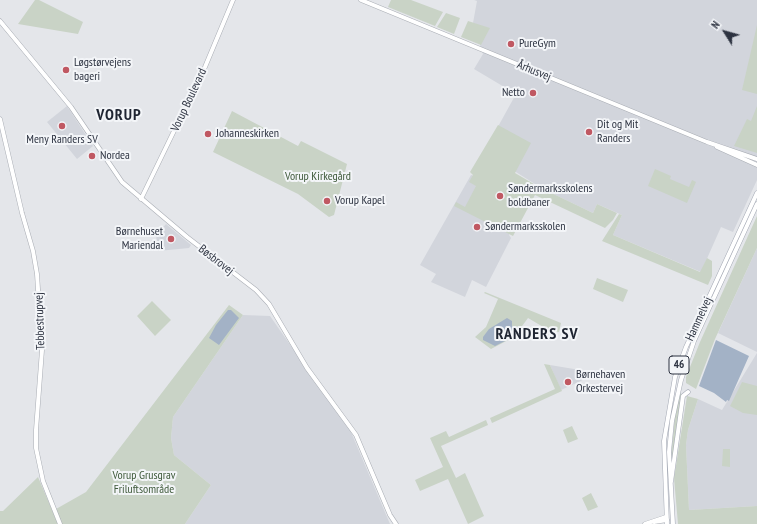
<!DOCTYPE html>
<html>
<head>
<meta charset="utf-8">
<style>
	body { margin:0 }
	#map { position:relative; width:757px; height:524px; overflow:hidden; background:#e4e6ea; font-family:"PT Sans Narrow",sans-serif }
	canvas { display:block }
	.north { position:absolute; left:705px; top:12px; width:40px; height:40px; -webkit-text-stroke:3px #f3f5f8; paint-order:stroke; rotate:307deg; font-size:11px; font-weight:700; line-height:16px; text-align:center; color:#2d3341 }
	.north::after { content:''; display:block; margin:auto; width:14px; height:18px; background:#2d3341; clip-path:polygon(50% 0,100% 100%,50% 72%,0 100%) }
</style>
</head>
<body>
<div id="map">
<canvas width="757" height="524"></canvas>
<div class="north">N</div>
</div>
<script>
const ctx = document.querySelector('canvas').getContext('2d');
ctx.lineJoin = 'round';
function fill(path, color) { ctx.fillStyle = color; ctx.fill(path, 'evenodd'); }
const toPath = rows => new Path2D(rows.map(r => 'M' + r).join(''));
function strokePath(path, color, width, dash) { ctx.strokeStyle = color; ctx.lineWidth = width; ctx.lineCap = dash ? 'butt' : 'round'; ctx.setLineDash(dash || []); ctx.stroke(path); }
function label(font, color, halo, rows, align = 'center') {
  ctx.font = font + ' "PT Sans Narrow",sans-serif'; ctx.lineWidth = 4; ctx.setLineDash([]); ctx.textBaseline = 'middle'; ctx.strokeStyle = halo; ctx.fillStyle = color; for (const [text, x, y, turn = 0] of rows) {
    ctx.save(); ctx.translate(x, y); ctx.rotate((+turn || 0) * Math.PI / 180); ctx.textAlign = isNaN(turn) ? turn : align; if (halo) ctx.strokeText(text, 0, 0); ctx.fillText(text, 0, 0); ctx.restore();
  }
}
fill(toPath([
	[474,0,757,0,757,180,733,232,721,227,701,272,613,235,622,215,597,204,593,213,543,189,484,152,516,94,474,69,483,54,473,23,477,1],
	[67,106,93,146,77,159,47,122],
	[471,175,533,189,509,235,511,238,486,287,472,280,465,297,431,282,436,274,420,265],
	[166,224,191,245,189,248,158,251,156,235],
	[757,248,757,352,718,333],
	[243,315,270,316,351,432,390,524,185,524,211,485,174,455,171,438,173,417],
	[757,353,757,506,689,510,686,445,688,430,698,399,722,410],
	[550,365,598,373,561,390]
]), '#d2d5dc');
fill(toPath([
	[35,0,39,0,83,22,78,34,18,24],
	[391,0,411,0,443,12,435,26,388,7],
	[446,13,460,18,454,34,437,27],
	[468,21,490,28,481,45,461,37],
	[757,25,757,94,742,90],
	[757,106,757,153,734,146,747,119,751,121],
	[232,111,298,146,301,141,347,164,334,215,329,217,298,194,213,152],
	[498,125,531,143,515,173,539,187,593,213,597,204,617,213,613,220,605,228,535,195,513,236,454,206,456,202,465,207,476,186,469,182,473,175,470,172],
	[655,169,671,176,670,179,689,187,692,180,696,182,687,203,648,186],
	[619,214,622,215,613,235,700,272,707,258,712,261,712,276,708,285,602,241],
	[757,216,757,248,715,339,696,389,686,383,686,377,700,342],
	[597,278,628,290,623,302,593,289],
	[485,292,561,323,559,332,550,331,528,318,514,337,491,349,475,337,486,327,498,299,484,293],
	[152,301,171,320,155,336,137,316],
	[229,305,243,315,173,417,171,438,174,455,211,485,185,524,62,524,56,509,86,492],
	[544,364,550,365,562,391,492,423,490,418,555,389],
	[742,382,757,386,757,415,743,413,730,406],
	[680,393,682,395,673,458,671,458,675,416],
	[687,396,698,399,688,430,686,445,689,510,757,506,757,524,678,524,674,478],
	[486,420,488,425,441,446,456,478,465,473,484,516,468,524,448,479,420,491,415,480,443,467,430,438,446,431,449,437],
	[572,426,578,439,568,443,563,430],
	[723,449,730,449,730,467,722,466],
	[38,477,58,524,0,524,0,511,3,511],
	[591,493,598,507,588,511,582,498]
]), '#c9d3c6');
fill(toPath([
	[228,310,231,310,239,318,219,345,209,338,216,325],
	[507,318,512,321,512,326,516,331,513,337,495,346,483,340,483,337,489,329],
	[716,340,749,356,729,401,727,400,726,402,714,393,699,386]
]), '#a3b2c6');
const secondary = toPath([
	[361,0,707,142,757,159],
	[0,21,71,107,122,182,187,237,256,290,269,304,307,368,356,435,390,515,396,524],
	[0,119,22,213,33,251,37,274,42,350,36,430,36,448,43,481,60,524],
	[717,147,757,165],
	[141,199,205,67,233,0],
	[654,522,667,520],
	[645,524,666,517]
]);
const primary = toPath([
	[671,482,683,396,688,392],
	[667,524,664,441,675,377,686,347,757,193],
	[673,524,669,452,672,421,681,380,694,341,757,204]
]);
strokePath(secondary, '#a9adb4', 5);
strokePath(primary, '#a5aab5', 5);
strokePath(secondary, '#fff', 4);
strokePath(primary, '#fff', 4);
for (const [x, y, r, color] of [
	[511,44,4,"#c05862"],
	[66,70,4,"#c05862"],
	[533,93,4,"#c05862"],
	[62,126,4,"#c05862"],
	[589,132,4,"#c05862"],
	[208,134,4,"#c05862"],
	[92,156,4,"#c05862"],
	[500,196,4,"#c05862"],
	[327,201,4,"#c05862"],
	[477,227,4,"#c05862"],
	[171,239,4,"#c05862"],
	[568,382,4,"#c05862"]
]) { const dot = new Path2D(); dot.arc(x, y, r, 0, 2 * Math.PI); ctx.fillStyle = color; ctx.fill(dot); strokePath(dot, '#f3f5f8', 1.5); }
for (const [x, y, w] of [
	[679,365,20]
]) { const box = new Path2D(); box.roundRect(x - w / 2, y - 9, w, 18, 3); ctx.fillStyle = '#f3f5f8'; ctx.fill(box); strokePath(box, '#2d3341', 1); }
label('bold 11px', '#2d3341', null, [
	["46",679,365]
]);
label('12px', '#2d3341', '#f3f5f8', [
	["PureGym",519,44],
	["Løgstørvejens",74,63],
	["bageri",74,77],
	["Netto",525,93,"right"],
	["Dit og Mit",597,125],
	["Randers",597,139],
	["Johanneskirken",216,134],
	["Meny Randers SV",62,140,"center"],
	["Nordea",100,156],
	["Søndermarksskolens",508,189],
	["boldbaner",508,203],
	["Vorup Kapel",335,201],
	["Søndermarksskolen",485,227],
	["Børnehuset",163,232,"right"],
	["Mariendal",163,246,"right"],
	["Børnehaven",576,375],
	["Orkestervej",576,389]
], 'left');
label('12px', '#2d3341', '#f3f5f8', [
	["Århusvej",534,71,22],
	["Vorup Boulevard",189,100,-65],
	["Bøsbrovej",216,260,38],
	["Hammelvej",699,319,-65],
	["Tebbestrupvej",40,321,-92]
]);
label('12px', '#405b3c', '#f3f5f8', [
	["Vorup Kirkegård",318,177],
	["Vorup Grusgrav",144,476],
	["Friluftsområde",144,490]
]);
ctx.letterSpacing = '1px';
label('bold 16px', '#1f2532', '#f3f5f8', [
	["VORUP",119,115],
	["RANDERS SV",537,334]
]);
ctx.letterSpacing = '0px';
</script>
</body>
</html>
